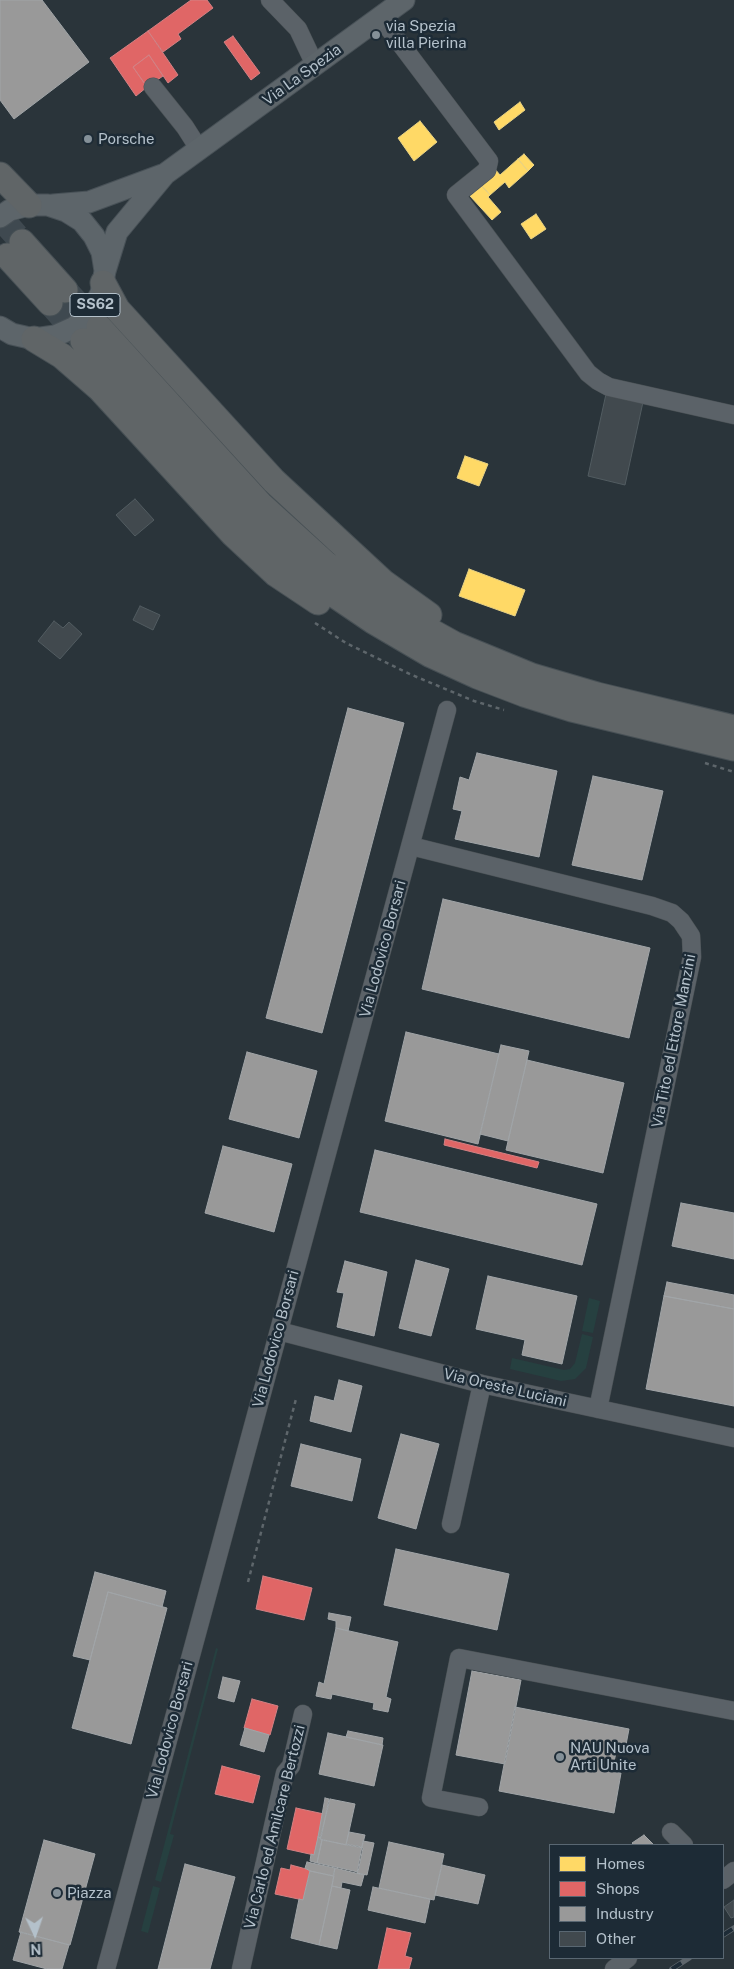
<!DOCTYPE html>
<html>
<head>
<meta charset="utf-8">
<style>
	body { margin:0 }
	#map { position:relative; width:734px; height:1969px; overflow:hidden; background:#2a343a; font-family:"Public Sans",sans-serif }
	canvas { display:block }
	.legend { position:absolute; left:549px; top:1844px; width:175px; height:115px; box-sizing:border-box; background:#1d2b36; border:1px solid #596772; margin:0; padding:6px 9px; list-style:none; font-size:15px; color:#b4c1cb }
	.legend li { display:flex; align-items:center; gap:10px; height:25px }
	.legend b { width:25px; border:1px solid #596772 }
	.north { position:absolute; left:10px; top:1909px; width:50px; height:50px; -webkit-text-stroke:4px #1d2b36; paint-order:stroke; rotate:177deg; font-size:14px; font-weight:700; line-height:20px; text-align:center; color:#b4c1cb }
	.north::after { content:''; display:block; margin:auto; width:18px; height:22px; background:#b4c1cb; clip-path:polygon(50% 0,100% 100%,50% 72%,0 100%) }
</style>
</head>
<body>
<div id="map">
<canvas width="734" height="1969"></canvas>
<ul class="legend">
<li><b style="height:14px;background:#ffd966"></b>Homes</li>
<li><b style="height:14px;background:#e06666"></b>Shops</li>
<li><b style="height:14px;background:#999"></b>Industry</li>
<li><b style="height:14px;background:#41494e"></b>Other</li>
</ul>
<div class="north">N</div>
</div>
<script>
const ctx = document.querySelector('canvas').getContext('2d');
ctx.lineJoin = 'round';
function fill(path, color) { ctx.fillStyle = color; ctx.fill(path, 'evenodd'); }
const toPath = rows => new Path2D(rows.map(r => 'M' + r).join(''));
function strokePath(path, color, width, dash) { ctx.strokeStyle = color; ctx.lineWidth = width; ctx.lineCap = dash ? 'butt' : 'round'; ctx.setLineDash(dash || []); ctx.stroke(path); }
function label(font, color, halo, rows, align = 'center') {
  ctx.font = font + ' "Public Sans",sans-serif'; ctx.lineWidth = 5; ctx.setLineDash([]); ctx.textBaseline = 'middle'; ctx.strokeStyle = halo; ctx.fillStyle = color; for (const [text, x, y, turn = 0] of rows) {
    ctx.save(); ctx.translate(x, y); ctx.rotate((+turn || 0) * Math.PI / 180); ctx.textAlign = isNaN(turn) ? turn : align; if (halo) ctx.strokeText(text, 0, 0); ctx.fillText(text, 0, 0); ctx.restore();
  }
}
fill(toPath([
	[589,1298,600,1301,593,1333,582,1331],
	[582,1334,593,1337,586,1368,575,1379,561,1381,510,1369,512,1358,564,1370,570,1369,575,1363],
	[216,1648,218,1649,170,1834,174,1835,161,1882,155,1880],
	[153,1886,160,1888,148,1933,141,1931]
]), '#264040');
const homes = toPath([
	[520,102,525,110,499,130,494,122,520,102],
	[420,121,437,142,414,161,398,138,420,121],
	[524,154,534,165,528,171,518,159,524,154],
	[518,159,528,171,509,188,505,182,490,195,479,183,495,169,500,175,518,159],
	[482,186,490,195,488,197,501,212,492,220,470,196,482,186],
	[536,214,546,229,531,239,521,224,536,214],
	[465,456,488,464,479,486,457,478,465,456],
	[469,569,525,590,515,616,459,596,469,569]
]);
fill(homes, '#ffd966');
strokePath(homes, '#e8d284', 1);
const shops = toPath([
	[191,0,207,0,213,8,178,34,181,39,163,52,148,31,191,0],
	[148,31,178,75,168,83,149,55,133,67,147,87,136,96,110,58,148,31],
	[233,36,260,73,251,80,224,42,233,36],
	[149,55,163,76,147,87,133,67,149,55],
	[445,1139,539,1162,537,1168,444,1145,445,1139],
	[263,1576,312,1588,304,1620,256,1609,263,1576],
	[252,1699,278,1706,270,1735,244,1728,252,1699],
	[222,1766,260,1776,253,1803,215,1794,222,1766],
	[296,1808,324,1814,314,1855,287,1849,296,1808],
	[291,1865,310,1870,303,1900,275,1894,281,1868,290,1870,291,1865],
	[387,1928,411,1933,405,1956,412,1958,409,1969,378,1969,387,1928]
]);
fill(shops, '#e06666');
strokePath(shops, '#d38184', 1);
const industry = toPath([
	[0,0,42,0,89,62,14,119,0,100,0,0],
	[348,708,404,723,322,1033,266,1018,348,708],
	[477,753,557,771,539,857,455,839,462,811,453,809,460,777,469,780,477,753],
	[593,776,663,791,642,880,572,865,593,776],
	[443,899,650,948,629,1038,422,989,443,899],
	[406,1032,499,1054,478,1144,385,1121,406,1032],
	[501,1045,529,1051,508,1141,480,1134,501,1045],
	[247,1052,317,1071,299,1138,229,1119,247,1052],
	[527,1060,624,1083,603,1173,506,1150,527,1060],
	[223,1146,292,1164,274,1232,205,1213,223,1146],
	[375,1150,597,1204,582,1265,360,1212,375,1150],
	[681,1203,734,1213,734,1259,672,1246,681,1203],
	[416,1260,449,1269,431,1336,399,1328,416,1260],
	[345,1261,387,1272,374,1336,337,1327,344,1293,337,1292,345,1261],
	[488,1276,577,1296,562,1364,522,1355,525,1340,476,1329,488,1276],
	[667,1282,734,1295,734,1309,664,1296,667,1282],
	[664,1296,734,1309,734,1406,646,1389,664,1296],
	[339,1380,362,1386,351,1432,310,1421,315,1396,334,1401,339,1380],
	[401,1434,439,1444,416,1529,378,1518,401,1434],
	[301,1444,361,1459,352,1501,291,1486,301,1444],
	[396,1549,509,1574,497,1630,384,1605,396,1549],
	[95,1572,166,1591,162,1607,108,1592,90,1660,73,1656,95,1572],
	[108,1592,167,1608,131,1744,72,1728,108,1592],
	[329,1613,351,1617,348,1631,336,1628,336,1621,328,1619,329,1613],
	[336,1628,398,1642,386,1697,391,1699,388,1712,373,1709,374,1703,332,1694,331,1699,316,1696,319,1682,324,1684,336,1628],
	[472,1671,521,1680,505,1764,456,1755,472,1671],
	[223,1677,240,1681,234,1702,218,1698,223,1677],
	[515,1707,629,1729,625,1750,617,1748,612,1771,621,1773,614,1813,499,1791,515,1707],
	[245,1728,269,1735,264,1752,240,1745,245,1728],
	[348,1731,383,1738,382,1745,346,1737,348,1731],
	[328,1733,383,1745,374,1786,319,1774,328,1733],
	[325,1798,329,1799,321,1838,318,1837,325,1798],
	[330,1799,355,1804,346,1845,320,1839,330,1799],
	[349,1832,365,1835,362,1847,346,1844,349,1832],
	[644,1835,654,1845,634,1845,632,1843,644,1835],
	[318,1837,322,1840,317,1863,310,1861,311,1854,314,1855,318,1837],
	[44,1840,95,1854,70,1945,19,1932,44,1840],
	[322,1840,363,1848,358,1872,317,1863,322,1840],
	[363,1841,374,1843,367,1875,357,1873,363,1841],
	[389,1842,444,1854,434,1900,379,1888,389,1842],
	[307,1862,335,1868,333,1876,310,1871,305,1868,307,1862],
	[185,1864,235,1877,210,1969,158,1969,185,1864],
	[442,1865,485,1875,478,1904,435,1895,442,1865],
	[335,1868,364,1875,361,1886,342,1882,341,1888,332,1886,335,1868],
	[310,1871,334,1876,319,1945,291,1938,299,1899,303,1900,310,1871],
	[332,1886,350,1890,337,1949,319,1945,332,1886],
	[373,1887,430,1899,425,1923,368,1910,373,1887],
	[21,1932,69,1945,62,1969,47,1969,13,1960,21,1932]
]);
fill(industry, '#999');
strokePath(industry, '#a1a5a8', 1);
const building = toPath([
	[606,394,643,402,625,485,588,476,606,394],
	[135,499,154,520,135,536,116,515,135,499],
	[140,606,160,615,153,630,133,620,140,606],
	[54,621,63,628,69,622,82,634,60,659,38,641,54,621],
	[734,1900,734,1917,731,1918,724,1907,734,1900]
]);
fill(building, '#41494e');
strokePath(building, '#525c61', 1);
strokePath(toPath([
	[0,217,22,242],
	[65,290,99,327],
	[50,303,83,341]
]), '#3f4950', 25, [25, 12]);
const minor = toPath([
	[270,0,298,29,315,65],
	[381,18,489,161,487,170,456,195,588,373,598,381,609,387,734,415],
	[153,87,185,127,199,149],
	[411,846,652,906,672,913,681,921,691,936,692,957,598,1409],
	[279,1331,482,1384,734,1438],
	[451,1524,482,1384],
	[479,1807,431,1798,459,1658,734,1711],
	[671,1832,684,1845],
	[723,1880,734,1871],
	[106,1969,447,710],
	[241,1969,285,1773,291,1766,303,1714],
	[614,1969,628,1958]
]);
const major = toPath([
	[53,205,89,202,162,175],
	[0,217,10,210,29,205,48,205,66,211,82,221,94,236,102,252,105,271,101,293,91,312,75,327,55,336,34,339,12,334,0,327],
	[105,271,117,232,165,174,404,0]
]);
const highway = toPath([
	[0,175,29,205],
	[22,242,65,290],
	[7,256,50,303],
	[103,283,117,309,274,481,383,582,429,615],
	[99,327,260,504,325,563,380,603,454,644,532,676,597,695,734,728],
	[34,339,62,356,100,389,233,534,276,574,318,602],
	[83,341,208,478,254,527,317,583,373,621,431,655,477,676,524,694,572,709,734,748]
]);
strokePath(minor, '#495054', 19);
strokePath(major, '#485157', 23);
strokePath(highway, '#475055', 27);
strokePath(toPath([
	[315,623,346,643,412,675,474,701,504,710],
	[705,763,734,772],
	[248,1582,296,1399]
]), '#5e666b', 2.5, [4, 4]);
strokePath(minor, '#5b6268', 18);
strokePath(major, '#5d656a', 21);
strokePath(highway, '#606567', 25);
const rail = toPath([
	[723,1935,734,1928],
	[672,1969,689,1958]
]);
strokePath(rail, '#5e666c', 5.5);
strokePath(rail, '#1d2b36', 4, [11]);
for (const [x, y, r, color] of [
	[376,35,5,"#849098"],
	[88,139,5,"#849098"],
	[560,1757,5,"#849098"],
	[57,1893,5,"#849098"]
]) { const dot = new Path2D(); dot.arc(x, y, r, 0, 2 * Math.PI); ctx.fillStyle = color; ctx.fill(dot); strokePath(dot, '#1d2b36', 2); }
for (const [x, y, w] of [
	[95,305,50]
]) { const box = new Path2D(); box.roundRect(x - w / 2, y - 11.5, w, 23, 4); ctx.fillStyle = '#1d2b36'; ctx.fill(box); strokePath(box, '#b4c1cb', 1); }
label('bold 14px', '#b4c1cb', null, [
	["SS62",95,305]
]);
label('15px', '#b4c1cb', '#1d2b36', [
	["via Spezia",386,26],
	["villa Pierina",386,43],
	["Porsche",98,139],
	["NAU Nuova",570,1748],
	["Arti Unite",570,1765],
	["Piazza",67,1893]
], 'left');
label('15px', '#b4c1cb', '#1d2b36', [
	["Via La Spezia",302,75,-36],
	["Via Lodovico Borsari",383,949,-75],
	["Via Tito ed Ettore Manzini",674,1041,-79],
	["Via Lodovico Borsari",276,1339,-75],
	["Via Oreste Luciani",505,1388,13],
	["Via Lodovico Borsari",170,1730,-75],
	["Via Carlo ed Amilcare Bertozzi",275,1827,-76]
]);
</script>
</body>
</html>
